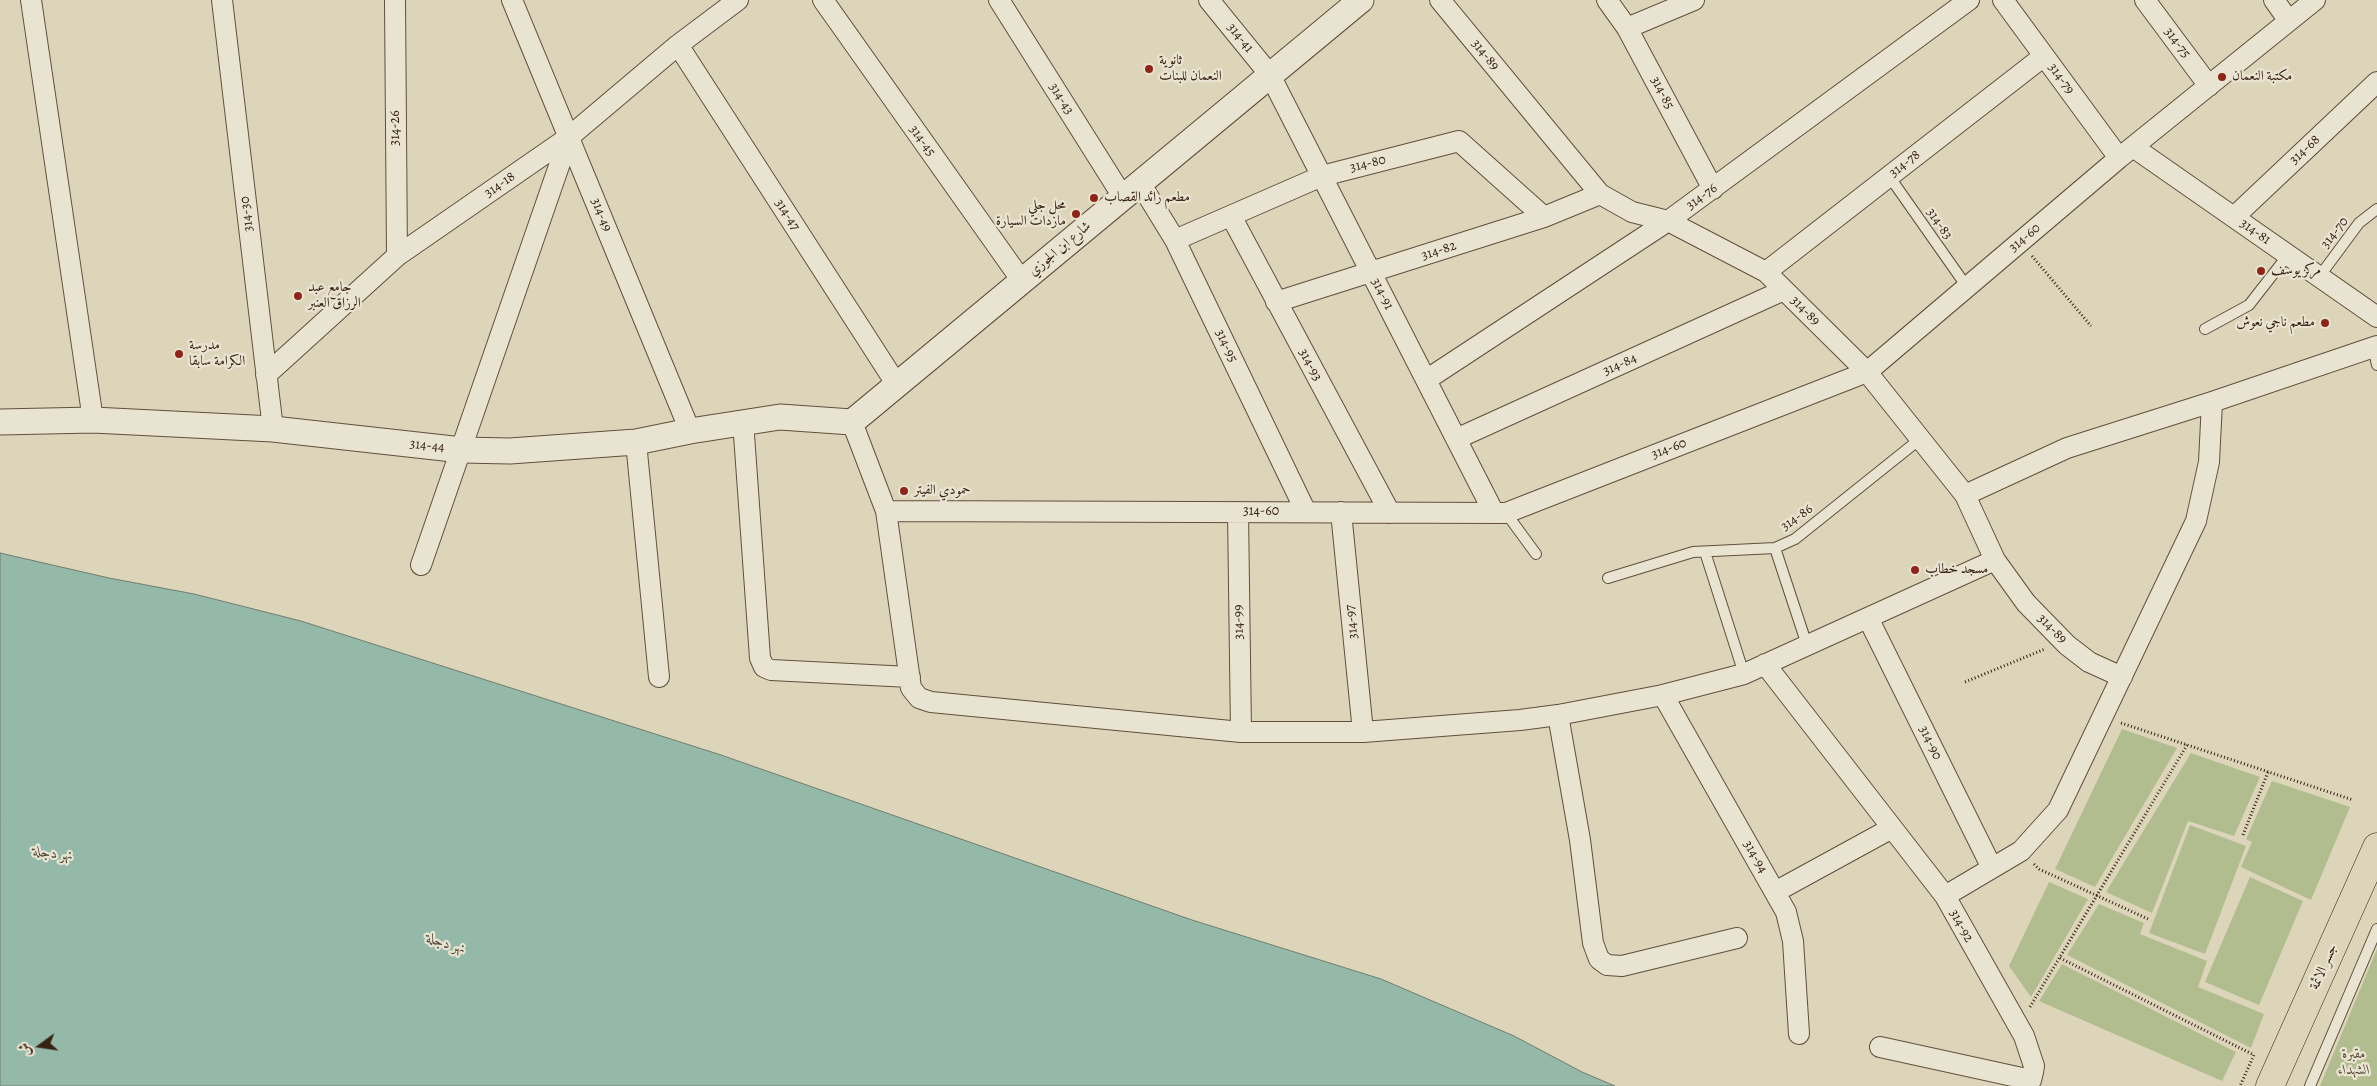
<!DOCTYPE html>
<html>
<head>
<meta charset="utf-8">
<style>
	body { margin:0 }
	#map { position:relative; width:2377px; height:1086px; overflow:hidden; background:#ddd5b9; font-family:Alegreya,Amiri,serif }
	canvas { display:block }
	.north { position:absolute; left:15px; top:1021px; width:50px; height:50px; -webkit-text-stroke:4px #e9e4d2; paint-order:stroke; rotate:256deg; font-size:14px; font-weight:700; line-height:20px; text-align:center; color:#382213 }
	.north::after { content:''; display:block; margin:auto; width:18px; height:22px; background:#382213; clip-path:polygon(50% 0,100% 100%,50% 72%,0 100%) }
</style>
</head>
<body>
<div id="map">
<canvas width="2377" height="1086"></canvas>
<div class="north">ش</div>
</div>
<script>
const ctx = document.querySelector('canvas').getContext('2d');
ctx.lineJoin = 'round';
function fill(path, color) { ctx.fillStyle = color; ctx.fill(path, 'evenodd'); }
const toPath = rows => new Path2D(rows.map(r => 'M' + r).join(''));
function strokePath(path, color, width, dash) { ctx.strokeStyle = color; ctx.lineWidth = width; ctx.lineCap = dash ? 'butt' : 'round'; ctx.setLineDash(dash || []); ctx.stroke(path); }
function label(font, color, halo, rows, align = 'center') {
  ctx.font = font + ' Alegreya,Amiri,serif'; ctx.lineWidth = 4.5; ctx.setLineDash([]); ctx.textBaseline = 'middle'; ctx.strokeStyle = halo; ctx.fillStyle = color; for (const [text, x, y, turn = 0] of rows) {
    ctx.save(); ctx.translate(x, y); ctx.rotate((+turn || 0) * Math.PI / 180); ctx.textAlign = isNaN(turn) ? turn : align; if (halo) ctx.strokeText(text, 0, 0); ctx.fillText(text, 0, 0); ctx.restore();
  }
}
fill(toPath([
	[2122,729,2177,748,2095,887,2055,869],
	[2191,753,2260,777,2234,836,2188,821,2152,913,2106,892],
	[2272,781,2350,807,2311,900,2241,867,2252,842,2246,839],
	[2190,825,2246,846,2205,954,2149,933],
	[2250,877,2303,901,2259,1005,2205,982],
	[2049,882,2088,899,2031,997,2009,966],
	[2099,904,2144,923,2140,934,2207,961,2198,987,2264,1014,2251,1048,2067,955],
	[2377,949,2377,1086,2320,1086],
	[2062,964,2236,1052,2222,1081,2039,1001]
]), '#b2bd8f');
const water = toPath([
	[0,553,109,578,194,594,301,621,721,755,1192,920,1381,979,1514,1036,1582,1072,1615,1086,0,1086,0,553]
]);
fill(water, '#94b9a9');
strokePath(water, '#6f7d6d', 1);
const service = toPath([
	[1889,176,1967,287],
	[2319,277,2359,223,2377,209],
	[2205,329,2249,305,2288,255],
	[2373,347,2377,365],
	[1506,513,1536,554],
	[1775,548,1807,645],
	[1705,552,1744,674],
	[1608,578,1693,552,1775,548,1795,539,1920,439],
	[2310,1086,2377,929]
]);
const minor = toPath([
	[31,0,93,420],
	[222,0,273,429],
	[395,0,397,256],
	[512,0,690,431],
	[823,0,1022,281],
	[999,0,1123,197],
	[1209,0,1270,75,1494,513],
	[1440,0,1600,194,1632,212,1668,221,1766,272,1867,372,1965,495,1995,560,2026,603,2067,645,2089,662,2122,677],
	[1607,0,1627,28,1713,189],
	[2003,0,2119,158],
	[2145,0,2209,86],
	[2274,0,2289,21],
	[1627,28,1694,0],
	[678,45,897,385],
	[2133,147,2377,317],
	[1140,183,1175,240,1306,512],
	[1231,216,1390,513],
	[2234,217,2377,82],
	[1175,240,1322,176,1459,141,1544,217],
	[1766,272,2044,56],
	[1276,302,1544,217,1600,194],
	[266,375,397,256,569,137,678,45,738,0],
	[1426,380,1668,221,1969,0],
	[743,421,760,658,764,667,771,670,910,677],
	[852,422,886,511,911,688,919,698,931,702,1241,732,1363,732,1520,720,1558,715,1663,695,1744,674,1995,560],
	[1456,439,1784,290],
	[636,442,659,677],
	[1965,495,2067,448,2212,402,2377,346],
	[886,511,1506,513,1867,372,2119,158,2315,0],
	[1238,512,1241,732],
	[1341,512,1363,732],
	[421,565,569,137],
	[1868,618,1992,868],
	[1765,664,1945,896,2024,1036,2034,1066,2033,1072,2031,1080,1880,1047],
	[1663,695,1786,912,1793,941,1799,1034],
	[1558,715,1580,840,1593,943,1599,959,1607,965,1622,966,1737,938],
	[1775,892,1892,828],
	[1945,896,2021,851,2058,810,2196,521,2209,462,2212,402]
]);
const tertiary = toPath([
	[0,422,93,420,273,429,462,450,510,451,636,442,690,431,780,417,852,422,1361,0]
]);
const primary = toPath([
	[2270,1086,2377,847]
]);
strokePath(service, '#614f3c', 12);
strokePath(minor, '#614f3c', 22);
strokePath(tertiary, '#614f3c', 27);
strokePath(primary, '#382213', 29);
strokePath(toPath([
	[2032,256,2091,326],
	[1965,682,2045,649],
	[2121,723,2353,800],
	[2243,835,2268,772],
	[2034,864,2039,869,2148,919],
	[2060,958,2254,1055,2240,1086],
	[2030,1007,2187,745]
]), '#382213', 3, [1, 2.5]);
strokePath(service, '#e9e4d2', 10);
strokePath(minor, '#e9e4d2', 20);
strokePath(tertiary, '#e9e4d2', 25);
strokePath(primary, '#ddd5b9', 28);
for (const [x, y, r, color] of [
	[1149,69,5,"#8f2418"],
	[2222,77,5,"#8f2418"],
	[1094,198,5,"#8f2418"],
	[1076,214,5,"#8f2418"],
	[2261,271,5,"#8f2418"],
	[298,296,5,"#8f2418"],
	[2325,323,5,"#8f2418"],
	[179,354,5,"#8f2418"],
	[904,491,5,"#8f2418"],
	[1915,570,5,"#8f2418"]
]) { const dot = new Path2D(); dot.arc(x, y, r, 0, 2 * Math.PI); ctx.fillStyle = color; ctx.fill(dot); strokePath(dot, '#e9e4d2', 2); }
label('14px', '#382213', '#e9e4d2', [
	["314-41",1240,38,51],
	["314-75",2177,43,53],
	["314-89",1485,55,51],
	["314-79",2061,79,54],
	["314-85",1662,93,62],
	["314-43",1061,99,58],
	["314-26",396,128,-90],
	["314-45",922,141,54],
	["314-68",2305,150,-43],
	["314-80",1368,164,-14],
	["314-78",1905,164,-38],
	["314-18",500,185,-35],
	["314-76",1702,197,-36],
	["314-30",247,214,-97],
	["314-49",601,215,68],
	["314-47",787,215,57],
	["314-83",1939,224,55],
	["314-81",2255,232,35],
	["314-70",2335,233,-52],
	["314-60",2025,238,-40],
	["شارع ابن الجوزي",1060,249,-40],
	["314-82",1439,251,-18],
	["314-91",1382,294,63],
	["314-89",1805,311,45],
	["314-95",1226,346,65],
	["314-93",1310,365,62],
	["314-84",1620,365,-24],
	["314-44",427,446,6],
	["314-60",1669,449,-21],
	["314-60",1261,512],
	["314-86",1797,518,-35],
	["314-99",1239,622,-91],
	["314-97",1352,622,-96],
	["314-89",2052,629,45],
	["314-90",1930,743,64],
	["314-94",1755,857,60],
	["314-92",1961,926,61],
	["جسر الائمة",2324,967,-66]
]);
label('14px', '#382213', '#e9e4d2', [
	["ثانوية",1159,61],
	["النعمان للبنات",1159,77],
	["مكتبة النعمان",2232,77],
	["مطعم رائد القصاب",1104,198],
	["محل جلي",1066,206,"right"],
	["مازدات السيارة",1066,222,"right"],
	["مركز يوسف",2271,271],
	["جامع عبد",308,288],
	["الرزاق العنبر",308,304],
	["مطعم ناجي نعوش",2315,323,"right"],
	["مدرسة",189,346],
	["الكرامة سابقا",189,362],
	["حمودي الفيتر",914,491],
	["مسجد خطاب",1925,570]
], 'left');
label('italic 14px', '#564932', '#e9e4d2', [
	["مقبرة",2354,1055],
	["الشهداء",2354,1071]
]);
label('italic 15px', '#4f4838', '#e9e4d2', [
	["نهر دجلة",53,854,6],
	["نهر دجلة",446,944,17]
]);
</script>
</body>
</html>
